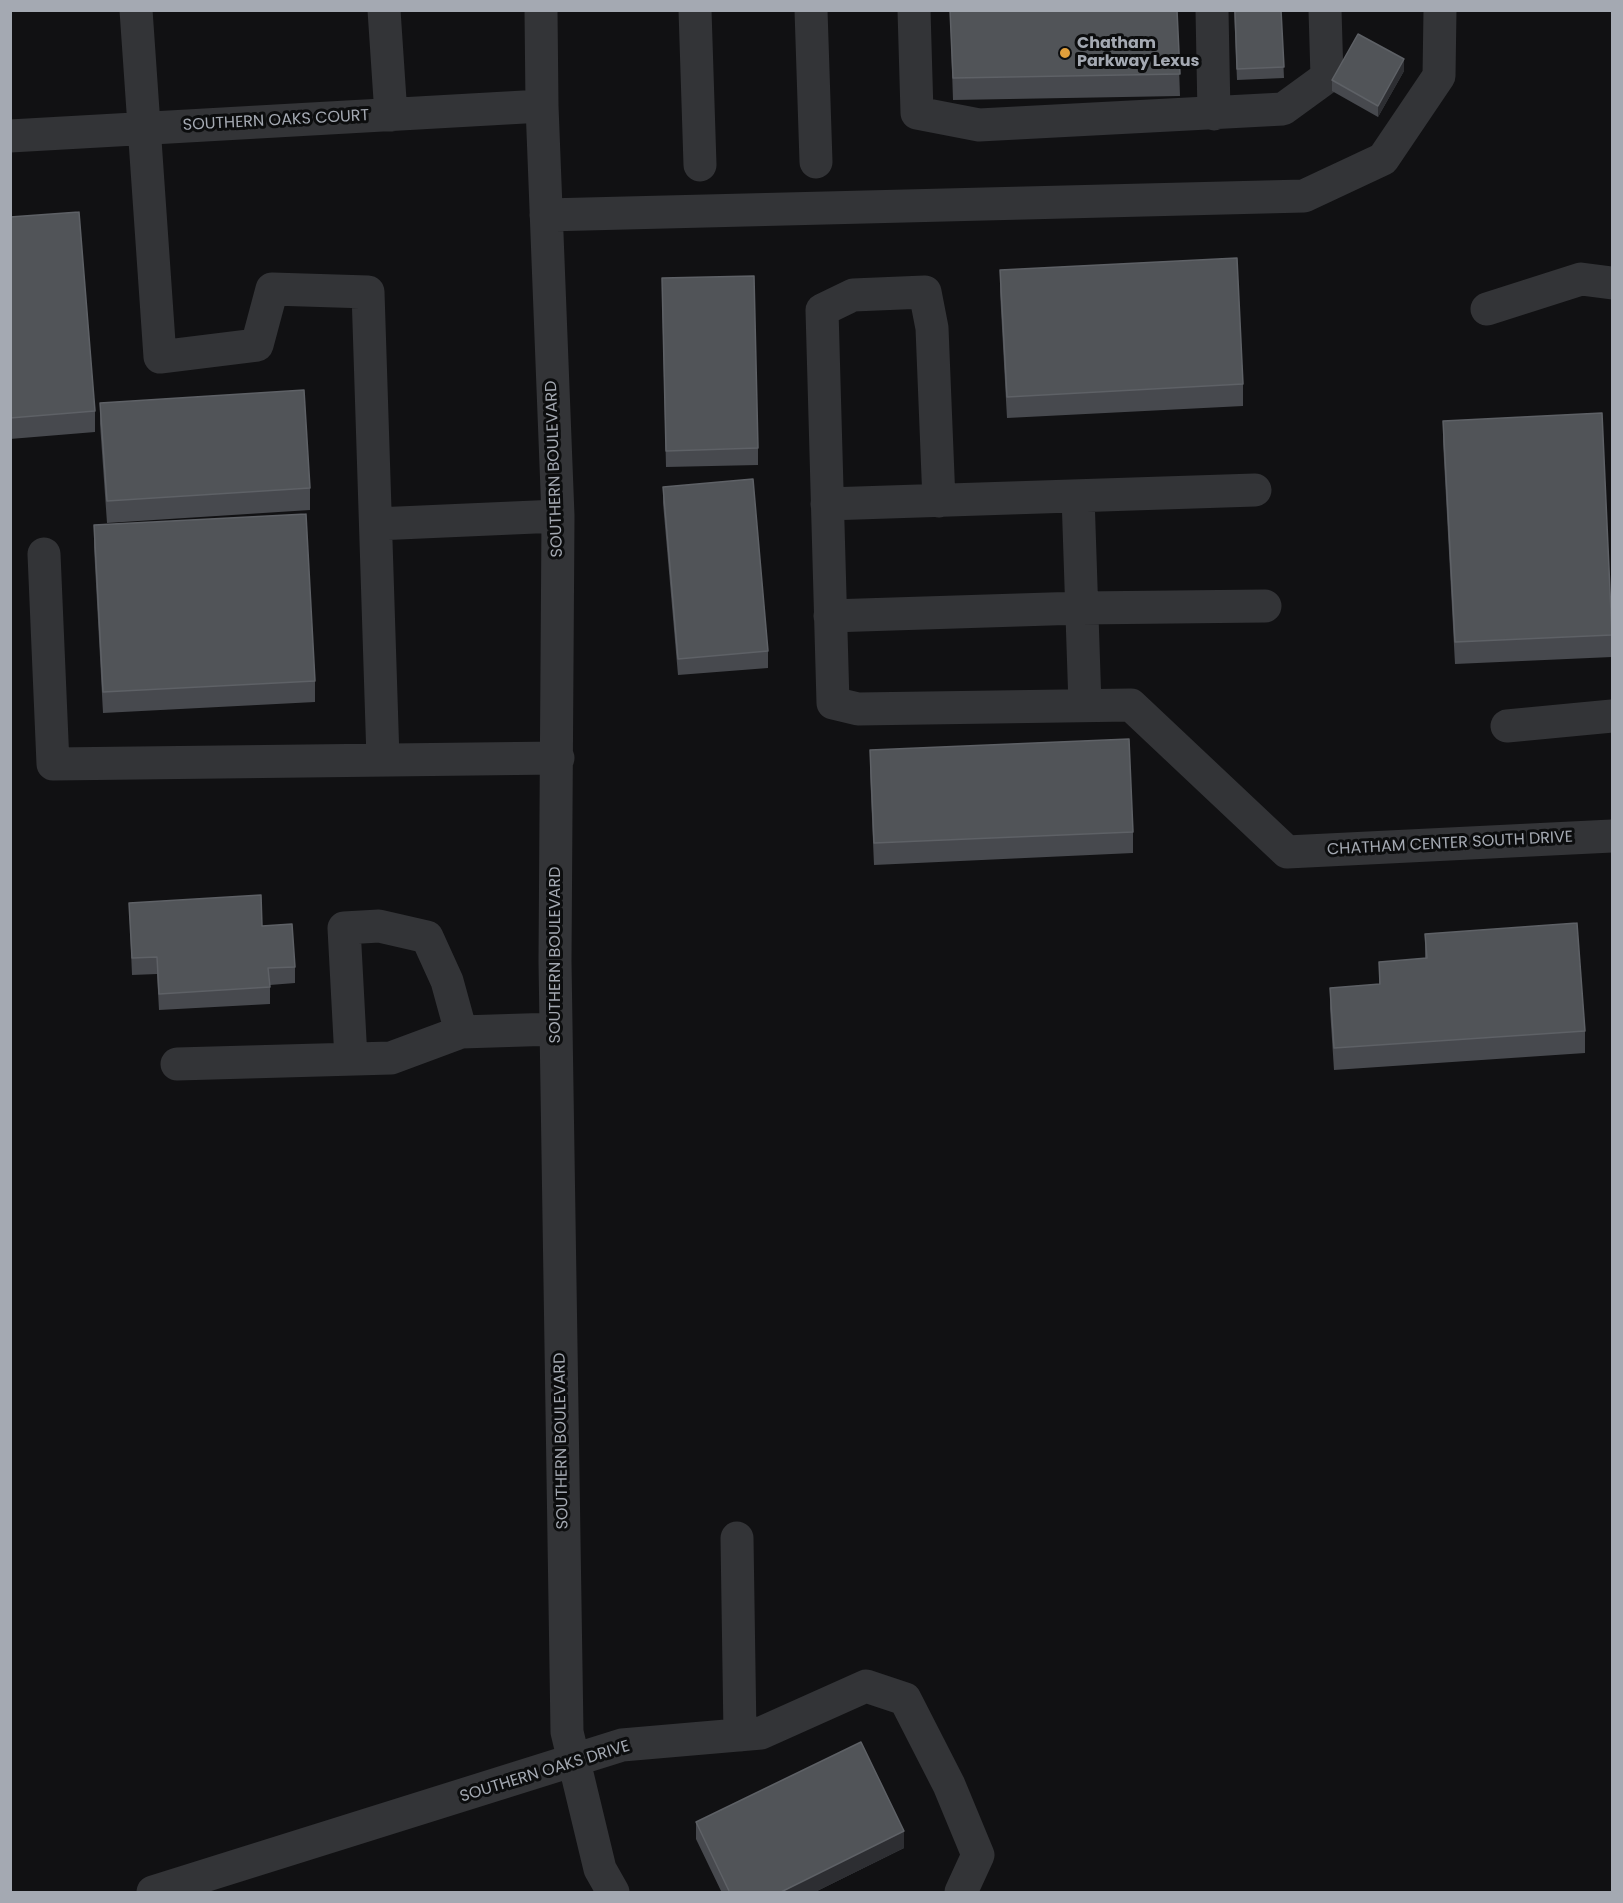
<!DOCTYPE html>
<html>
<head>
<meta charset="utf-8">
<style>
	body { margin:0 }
	#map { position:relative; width:1623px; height:1903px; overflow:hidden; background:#111113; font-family:Poppins,sans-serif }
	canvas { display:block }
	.frame { position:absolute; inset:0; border:12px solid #a4a9b2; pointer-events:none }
</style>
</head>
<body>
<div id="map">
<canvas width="1623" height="1903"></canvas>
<div class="frame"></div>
</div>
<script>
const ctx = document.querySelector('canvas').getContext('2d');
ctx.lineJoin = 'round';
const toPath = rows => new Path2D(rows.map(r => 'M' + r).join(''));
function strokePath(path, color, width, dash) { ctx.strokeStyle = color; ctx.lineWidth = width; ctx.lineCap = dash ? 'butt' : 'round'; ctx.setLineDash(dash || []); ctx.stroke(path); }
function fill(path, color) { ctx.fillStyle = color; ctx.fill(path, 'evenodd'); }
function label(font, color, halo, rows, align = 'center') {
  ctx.font = font + ' Poppins,sans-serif'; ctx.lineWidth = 6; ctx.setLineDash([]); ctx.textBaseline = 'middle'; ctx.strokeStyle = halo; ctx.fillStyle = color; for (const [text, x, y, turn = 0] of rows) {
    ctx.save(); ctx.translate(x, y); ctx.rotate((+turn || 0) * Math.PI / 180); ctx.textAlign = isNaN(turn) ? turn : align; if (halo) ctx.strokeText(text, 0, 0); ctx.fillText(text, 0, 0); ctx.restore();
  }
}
strokePath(toPath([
	[136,10,160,357,257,345,272,289,368,292,383,759],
	[384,10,391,115],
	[541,10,542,106,558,516,555,961,567,1732,600,1869,613,1892],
	[695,10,700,165],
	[811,10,816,162],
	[914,10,917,113,979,125,1283,109,1327,77,1325,10],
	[1212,10,1214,114],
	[10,136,542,106],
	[546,215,1304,196,1383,159,1439,76,1440,10],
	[1487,309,1581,279,1612,283],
	[1078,496,1085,705],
	[939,501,932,328,925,292,853,295,822,310,833,703,858,709,1131,705,1287,852,1612,836],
	[827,504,1255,490],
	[376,524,558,516],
	[44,554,53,764,558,758],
	[830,616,1081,608,1265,606],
	[1507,726,1612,716],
	[351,1059,344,928,379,926,427,937,447,981,461,1032],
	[177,1064,391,1058,461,1032,556,1029],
	[737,1538,740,1735],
	[153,1892,622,1745,761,1733,866,1686,905,1699,949,1785,978,1855,961,1892]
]), '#333437', 33);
fill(toPath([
	[950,10,1177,10,1180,96,953,100],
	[1234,10,1281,10,1284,78,1237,80],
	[1404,71,1378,117,1332,91,1332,80],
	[10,217,95,411,95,432,10,439],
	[1000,270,1243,384,1243,406,1007,418,1000,292],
	[662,294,758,448,758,465,666,467],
	[100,403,310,488,310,510,107,523,100,424],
	[1443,421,1612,631,1612,657,1455,664,1443,442],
	[663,487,768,651,768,668,678,675,663,503],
	[94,525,315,681,315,702,103,713,94,547],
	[870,750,1133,832,1133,853,874,865,870,772],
	[129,903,262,926,295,967,295,983,270,985,270,1004,159,1010,157,974,132,975],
	[1425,934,1585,1031,1585,1053,1334,1070,1330,1009,1330,988,1379,984,1379,962,1425,959],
	[696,1822,904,1848,813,1893,722,1893,696,1839]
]), '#47494e');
fill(toPath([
	[1404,59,1404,71,1378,117,1378,106],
	[904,1831,904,1848,813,1893,779,1893]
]), '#2d2e32');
const building = toPath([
	[950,10,1177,10,1180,74,953,78,950,10],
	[1235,10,1281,10,1284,67,1237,69,1235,10],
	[1358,34,1404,59,1378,106,1332,80,1358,34],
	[79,212,95,411,10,418,10,217,79,212],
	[1237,258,1243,384,1007,397,1000,270,1237,258],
	[754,276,758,448,666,451,662,278,754,276],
	[304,390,310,488,107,501,100,403,304,390],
	[1602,413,1612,635,1455,642,1443,421,1602,413],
	[753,479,768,651,678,659,663,487,753,479],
	[306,514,315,681,103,692,94,525,306,514],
	[1129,739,1133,832,874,843,870,750,1129,739],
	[261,895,262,926,292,924,295,967,268,968,270,987,159,994,157,957,132,958,129,903,261,895],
	[1577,923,1585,1031,1334,1048,1330,988,1380,984,1379,962,1427,958,1425,934,1577,923],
	[861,1742,904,1831,779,1893,730,1893,696,1822,861,1742]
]);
fill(building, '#515458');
strokePath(building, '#5e6166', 1.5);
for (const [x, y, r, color] of [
	[1065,53,6,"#e19f3b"]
]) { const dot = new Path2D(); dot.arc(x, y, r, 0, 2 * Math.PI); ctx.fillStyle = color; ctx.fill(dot); strokePath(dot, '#0c0d0e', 2); }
label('bold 16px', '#a4a9b2', '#0c0d0e', [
	["Chatham",1077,44],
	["Parkway Lexus",1077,62]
], 'left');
label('16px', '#a4a9b2', '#0c0d0e', [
	["SOUTHERN OAKS COURT",276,121,-3],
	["SOUTHERN BOULEVARD",555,469,-92],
	["CHATHAM CENTER SOUTH DRIVE",1450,844,-3],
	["SOUTHERN BOULEVARD",556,955,-90],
	["SOUTHERN BOULEVARD",562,1441,-91],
	["SOUTHERN OAKS DRIVE",545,1772,-17]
]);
</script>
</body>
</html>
